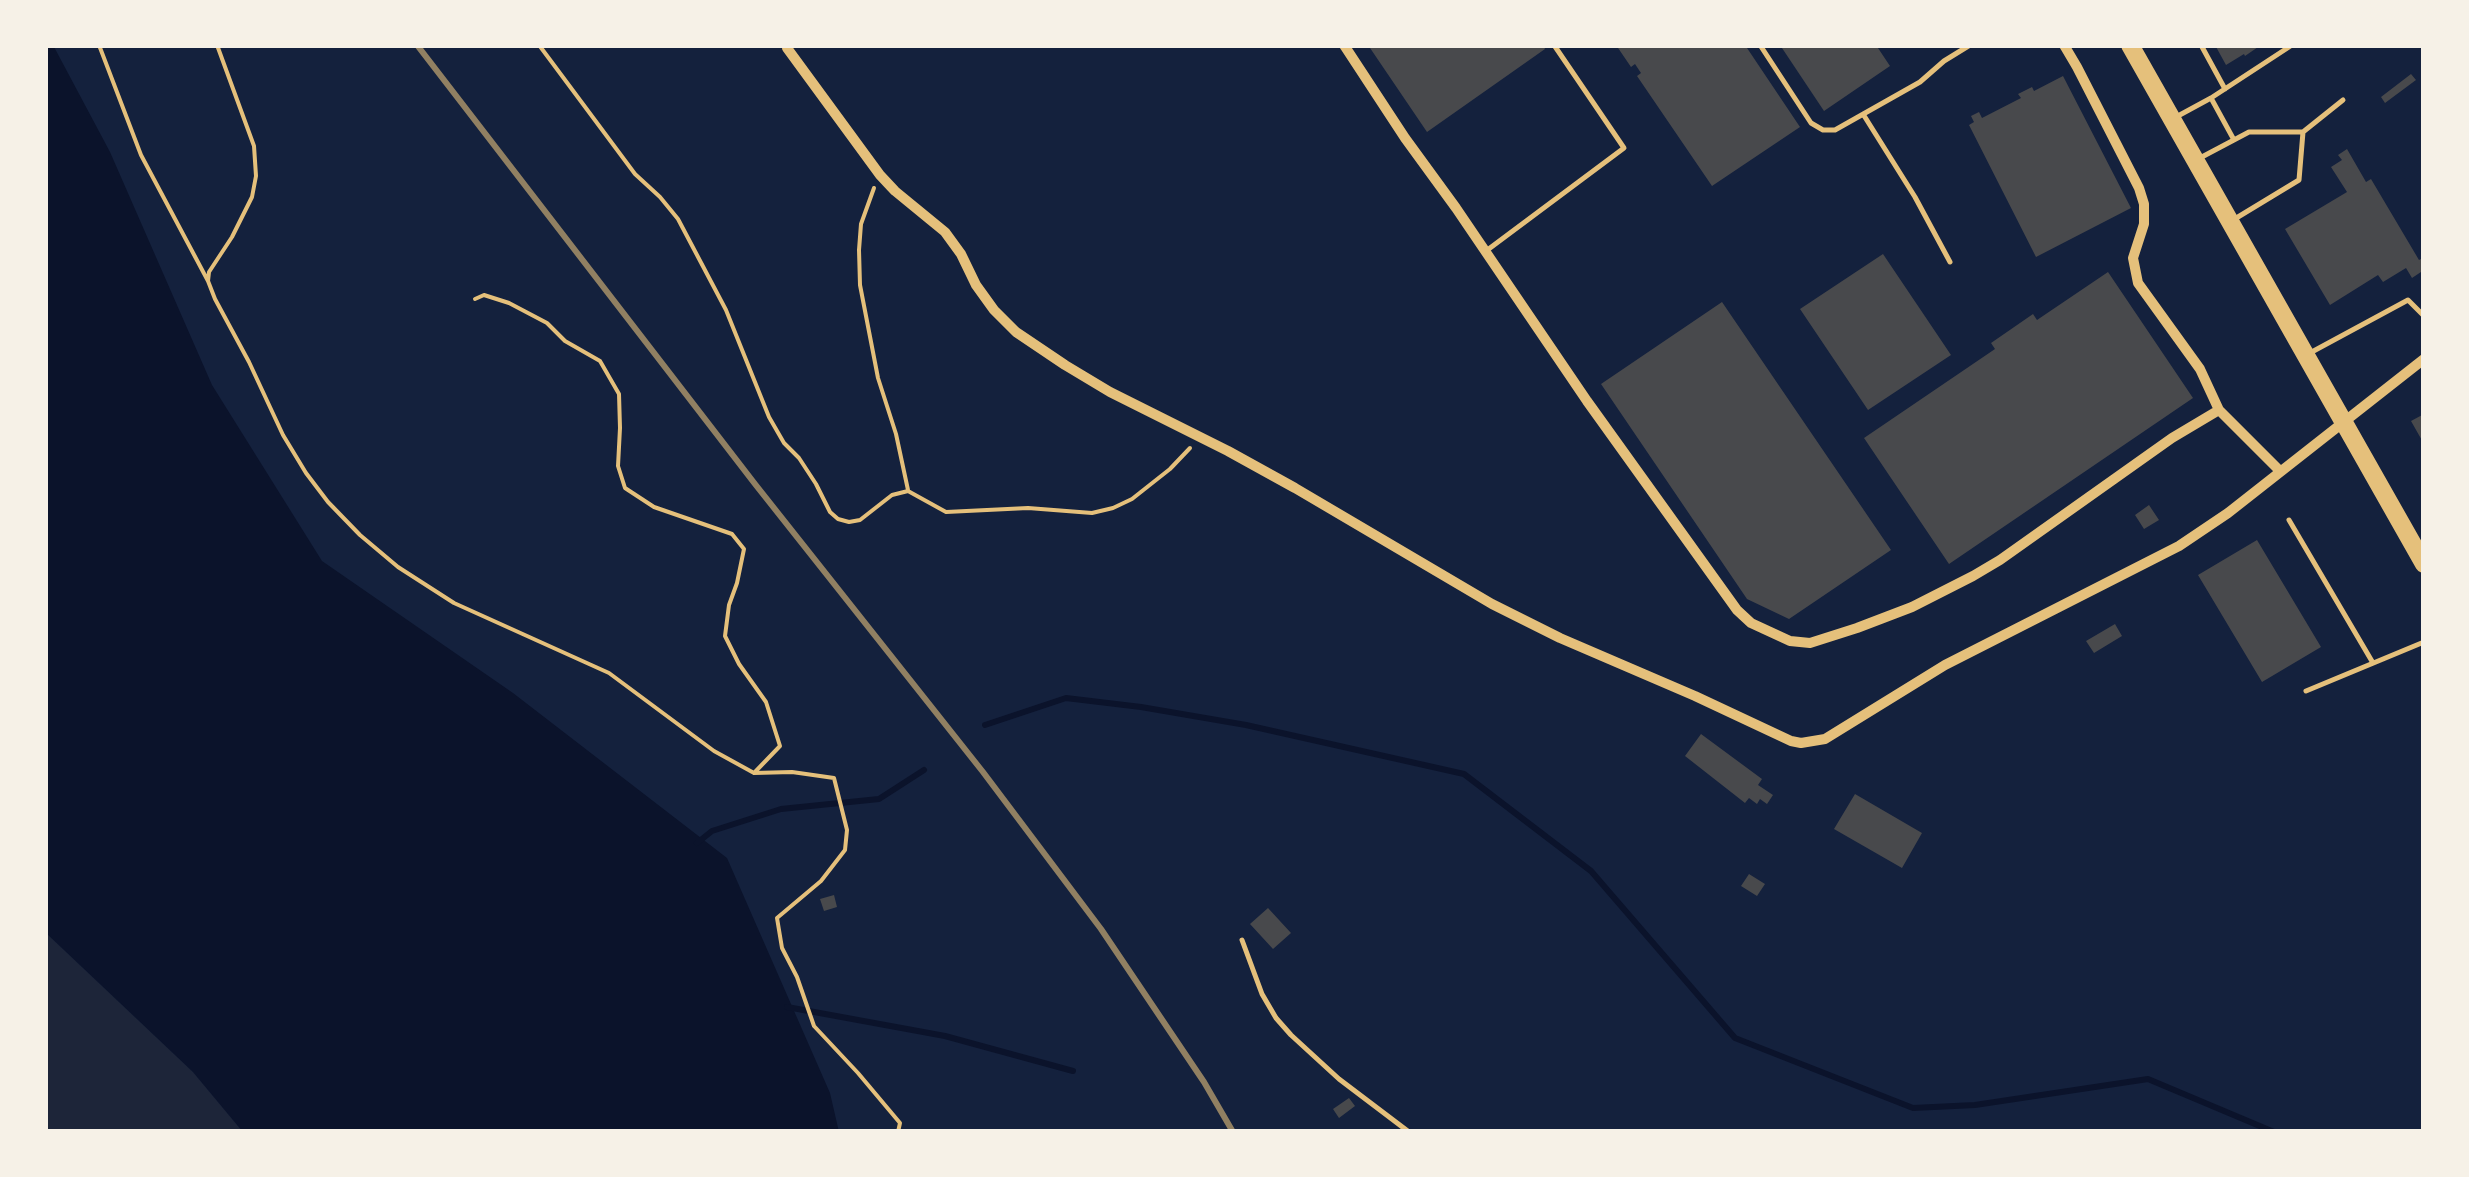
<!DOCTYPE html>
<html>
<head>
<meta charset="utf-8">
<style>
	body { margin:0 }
	#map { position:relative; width:2469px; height:1177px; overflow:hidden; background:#14213d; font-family:Montserrat,sans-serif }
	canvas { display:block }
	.frame { position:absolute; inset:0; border:48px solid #f6f1e7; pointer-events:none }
</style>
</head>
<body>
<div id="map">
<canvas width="2469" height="1177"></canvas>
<div class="frame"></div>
</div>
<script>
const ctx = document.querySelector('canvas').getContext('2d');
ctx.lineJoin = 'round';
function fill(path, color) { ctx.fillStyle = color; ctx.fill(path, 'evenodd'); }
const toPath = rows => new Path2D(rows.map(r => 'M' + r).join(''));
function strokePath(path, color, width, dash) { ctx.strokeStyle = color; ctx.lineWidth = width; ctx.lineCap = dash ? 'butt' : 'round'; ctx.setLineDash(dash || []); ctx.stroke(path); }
fill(toPath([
	[45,932,193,1072,243,1132,45,1132]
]), '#1d2539');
fill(toPath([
	[45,45,53,45,110,152,212,385,322,561,513,693,727,858,830,1093,839,1132,243,1132,193,1072,45,932]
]), '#0b132b');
strokePath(toPath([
	[985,725,1066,698,1141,707,1246,725,1464,774,1591,871,1735,1038,1913,1108,1975,1105,2148,1079,2274,1132],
	[697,843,712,831,781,809,879,799,924,770],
	[787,1007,945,1036,1073,1071]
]), '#0b132b', 6);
fill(toPath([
	[1368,45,1543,45,1545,49,1427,132],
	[1616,45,1745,45,1800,127,1712,186,1637,76,1641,73,1635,64,1631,67],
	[1780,45,1876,45,1890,66,1824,111],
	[2215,45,2261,45,2245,56,2244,54,2226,65],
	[2411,74,2416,80,2385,103,2381,97],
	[2063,76,2131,208,2036,257,1969,125,1974,122,1971,116,1979,112,1982,118,2021,98,2018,94,2032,87,2034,91],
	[2347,149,2366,182,2371,179,2419,260,2421,259,2424,263,2424,270,2412,278,2406,268,2383,282,2378,275,2330,305,2285,229,2347,192,2331,167,2342,160,2338,155],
	[1883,254,1951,355,1868,410,1800,309],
	[2108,272,2193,398,1949,564,1864,438,1995,349,1991,343,2033,314,2037,320],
	[1722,302,1891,550,1789,619,1747,599,1601,384],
	[2424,414,2424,444,2411,421],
	[2149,505,2159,520,2144,529,2135,515],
	[2257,540,2321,647,2262,682,2198,575],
	[2115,624,2122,636,2094,653,2086,641],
	[1701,734,1762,779,1758,785,1773,795,1767,804,1760,799,1757,804,1749,798,1745,803,1685,756],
	[1855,794,1922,833,1902,868,1834,829],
	[1749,874,1765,884,1757,896,1741,886],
	[834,895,837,907,824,911,820,899],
	[1268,908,1291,933,1273,949,1250,924],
	[1349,1098,1355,1106,1339,1118,1333,1109]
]), '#48494c');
strokePath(toPath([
	[99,45,141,155,208,281],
	[217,45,254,146,256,176,252,197,232,237,209,272,208,281,215,299,249,362,283,435,306,473,328,502,360,535,398,567,454,603,609,673,714,751,754,773,792,772,834,778,847,830,845,850,821,881,777,918,782,948,797,977,814,1026,858,1073,900,1123,898,1132],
	[539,45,635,174,660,197,678,219,726,310,769,417,784,443,799,458,816,484,830,512,838,519,849,522,860,520,892,495,908,491,946,512,1028,508,1092,513,1113,508,1132,499,1170,469,1190,448],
	[874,188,861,224,859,250,860,285,878,378,896,434,908,490],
	[475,299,484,295,509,303,547,323,565,341,600,361,619,394,620,428,618,466,625,488,654,507,732,534,744,549,737,583,729,605,725,636,739,664,766,702,780,746,754,773]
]), '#e5c07b', 4);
strokePath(toPath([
	[1760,45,1811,123,1823,130,1835,130,1920,82,1944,61,1970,45],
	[2201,45,2225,89],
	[2211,98,2292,45],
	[1863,114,1915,197,1950,262],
	[2176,117,2211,98,2234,140],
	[2198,159,2249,132,2303,132],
	[2233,220,2299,180,2303,132,2343,100],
	[1486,251,1624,148,1554,45],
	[2308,354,2408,300,2424,316],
	[2289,520,2373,663],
	[2306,691,2424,642],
	[1242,940,1262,994,1276,1018,1291,1035,1339,1079,1409,1132]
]), '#e5c07b', 5);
strokePath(toPath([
	[1344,45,1405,138,1456,208,1587,401,1737,610,1751,623,1790,641,1810,643,1857,628,1912,607,1973,576,2000,560,2172,438,2219,410],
	[2064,45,2077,67,2139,188,2144,204,2144,224,2133,258,2138,283,2200,369,2219,410,2280,471],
	[787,48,880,175,895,191,945,232,961,254,976,285,994,310,1016,332,1065,365,1110,392,1228,451,1295,488,1492,604,1560,638,1695,696,1791,741,1801,743,1825,739,1945,665,2179,546,2228,513,2424,359]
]), '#e5c07b', 10);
strokePath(toPath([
	[2130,45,2424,564]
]), '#e5c07b', 18);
strokePath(toPath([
	[417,45,755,484,983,772,1101,929,1204,1082,1233,1132]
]), '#918062', 6);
</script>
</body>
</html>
